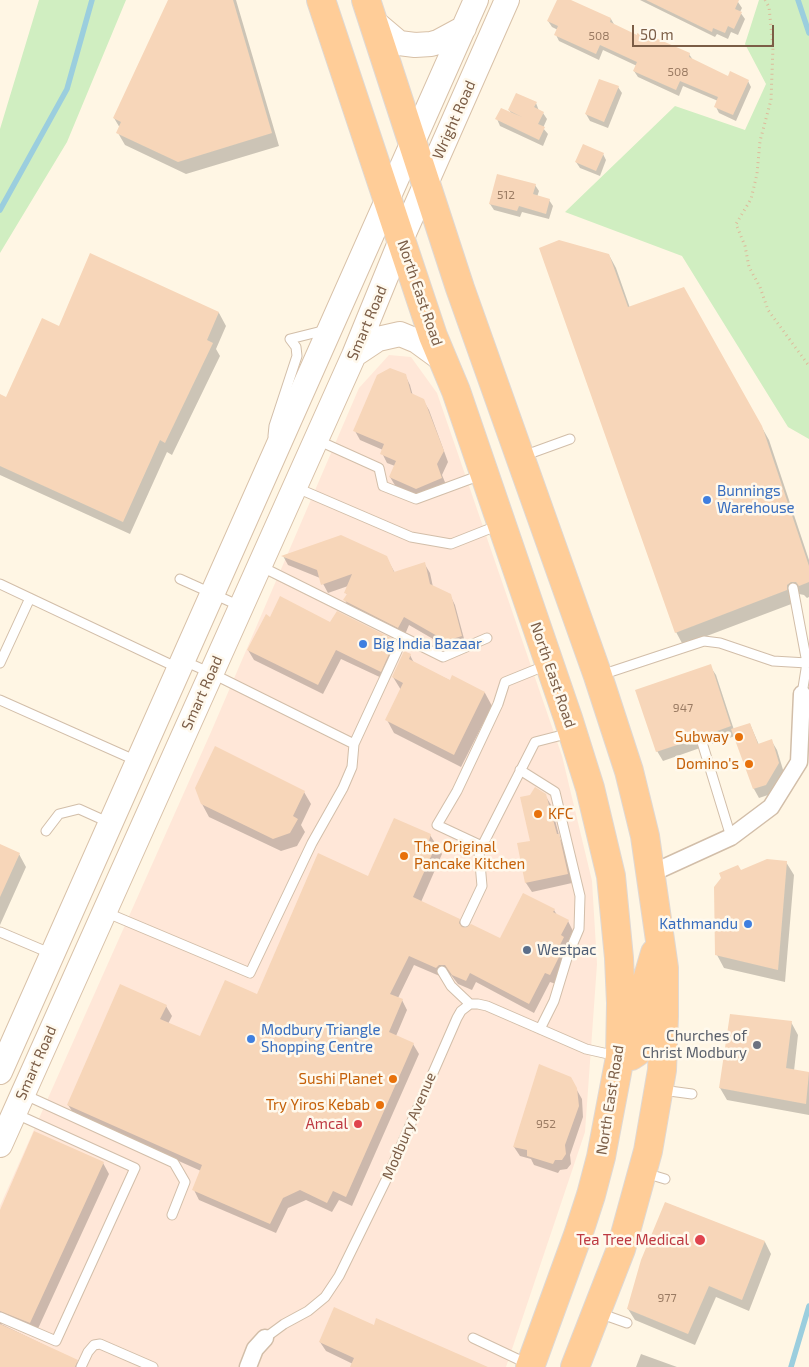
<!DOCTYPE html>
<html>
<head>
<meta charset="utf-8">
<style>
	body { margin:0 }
	#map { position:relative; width:809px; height:1367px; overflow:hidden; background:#fff6e4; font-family:"Exo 2",sans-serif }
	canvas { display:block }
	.scale { position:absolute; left:632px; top:25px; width:142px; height:22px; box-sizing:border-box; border:2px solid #7b5d46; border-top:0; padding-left:6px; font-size:15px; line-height:18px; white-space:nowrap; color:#7b5d46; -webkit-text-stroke:4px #fff9ed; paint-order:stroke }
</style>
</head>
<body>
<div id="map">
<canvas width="809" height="1367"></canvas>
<div class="scale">50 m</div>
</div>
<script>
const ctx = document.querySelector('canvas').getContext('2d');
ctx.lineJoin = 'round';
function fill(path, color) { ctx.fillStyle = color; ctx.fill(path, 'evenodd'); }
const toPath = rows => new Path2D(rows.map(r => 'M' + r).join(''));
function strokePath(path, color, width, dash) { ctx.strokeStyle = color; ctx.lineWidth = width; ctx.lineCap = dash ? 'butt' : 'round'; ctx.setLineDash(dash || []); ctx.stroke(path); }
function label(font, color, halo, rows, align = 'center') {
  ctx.font = font + ' "Exo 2",sans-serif'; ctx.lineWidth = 5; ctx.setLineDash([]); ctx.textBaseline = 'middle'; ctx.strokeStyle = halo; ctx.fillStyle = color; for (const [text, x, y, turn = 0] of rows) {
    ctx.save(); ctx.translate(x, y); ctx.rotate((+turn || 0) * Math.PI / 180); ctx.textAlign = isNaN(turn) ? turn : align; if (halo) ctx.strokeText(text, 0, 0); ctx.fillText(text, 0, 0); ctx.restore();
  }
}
fill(toPath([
	[389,355,411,357,437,393,562,756,592,881,597,964,585,1132,506,1367,0,1367,0,1206,211,732,359,388]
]), '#ffe7d8');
fill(toPath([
	[39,0,126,0,67,142,0,253,0,129],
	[759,0,809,0,809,439,788,427,682,256,565,212,675,106,745,130,766,84,745,44]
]), '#d0eec1');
fill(toPath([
	[169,0,236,0,279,146,186,174,125,145,118,133,120,128,114,118],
	[558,0,611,19,615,26,638,36,689,54,693,60,728,78,748,81,751,87,736,121,719,113,716,107,718,101,683,86,679,96,638,77,634,71,637,66,603,50,599,60,559,41,556,35,558,30,552,27,548,21],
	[640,0,735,0,738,2,742,8,740,12,745,19,738,35,731,32,728,39,717,34,715,37],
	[618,87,622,93,608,128,590,121,586,114],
	[536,103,539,111,543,113,547,119,543,128,548,134,543,146,500,126,497,119,512,114,509,110],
	[603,154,606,160,600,176,580,168,576,162],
	[535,185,539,191,537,197,549,200,553,206,549,219,522,212,520,217,494,210,490,204],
	[91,255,219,313,226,326,216,349,220,356,172,455,167,452,130,534,0,475,0,395,6,398,59,328],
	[609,255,616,268,630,308,684,289,769,440,809,560,809,597,807,598,804,595,799,594,794,598,794,603,683,645,676,632],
	[405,375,410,385,413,396,423,400,429,410,448,462,442,475,447,487,422,498,396,487,390,477,395,466,387,463,382,453,383,450,360,440,355,431],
	[283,556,386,557,395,573,424,563,430,573,433,587,450,595,455,605,466,646,452,650,409,625,404,637,350,610,345,600,348,596,346,593,348,586,328,593,320,578,288,565],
	[270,619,331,623,392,640,397,649,386,680,341,659,323,694,254,660,248,650],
	[410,655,414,663,451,681,453,677,485,693,492,706,461,767,394,733,387,720,401,690,393,677],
	[710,666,716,675,734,730,750,724,759,745,771,740,777,750,784,773,771,794,759,798,754,789,735,736,712,744,704,742,700,748,663,761,657,751],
	[304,792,311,804,301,825,305,832,297,846,281,851,209,817,202,804],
	[545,795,551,805,560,839,563,844,572,883,532,892,526,883,518,844,531,842],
	[430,835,442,854,421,902,459,920,464,929,501,940,554,910,557,915,568,921,573,931,567,944,569,948,556,984,550,982,534,1013,476,982,472,990,458,984,451,975,445,975,442,977,414,965,398,998,402,1000,407,1010,396,1036,413,1044,419,1054,352,1206,339,1200,332,1212,306,1200,288,1208,276,1233,199,1200,194,1190,201,1171,74,1114,68,1105,166,1006,172,1016,168,1024,200,1037,258,995,369,878],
	[0,846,19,854,26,867,0,925],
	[786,862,794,875,785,982,724,968,717,955,741,872],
	[791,1022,798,1035,794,1071,809,1073,809,1115,727,1100,720,1088],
	[570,1078,582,1099,583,1117,570,1155,571,1164,567,1169,560,1170,558,1173,534,1165,531,1159,520,1156,514,1147],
	[103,1163,109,1174,36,1333,6,1321,1,1324,77,1361,80,1367,0,1367,0,1212],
	[666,1203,765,1242,771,1254,749,1311,716,1297,695,1345,635,1320,628,1309],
	[375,1326,351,1367,353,1364,326,1351,320,1342],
	[641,1354,677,1367,636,1367]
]), '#0003');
strokePath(toPath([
	[798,0,809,33],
	[0,210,67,89,92,0],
	[791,1367,809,1306]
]), '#9bcede', 5.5);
fill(toPath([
	[168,0,233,0,272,133,178,162,116,133,121,122,113,118],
	[557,0,571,0,611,18,610,22,637,35,637,33,650,39,651,36,690,53,689,57,728,76,730,71,749,80,733,115,714,107,718,97,680,81,676,90,633,71,637,62,611,50,600,45,596,54,554,35,558,26,547,21],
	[646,0,739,0,735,9,742,12,734,29,728,26,725,33,713,28,712,32],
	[599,79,619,86,604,122,585,114],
	[516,93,537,102,534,107,544,112,538,124,545,127,539,140,495,119,501,108,522,117,508,110],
	[583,144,604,153,596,171,575,162],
	[497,174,536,184,533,194,550,199,546,214,519,206,517,211,489,204],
	[559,240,609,254,628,307,684,287,762,426,809,566,809,582,799,586,796,582,791,582,787,585,787,590,675,633,539,248],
	[90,253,219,312,207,340,213,343,165,443,160,440,123,522,0,466,0,394,6,397,42,318,59,326],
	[390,368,406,374,411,393,424,399,444,451,437,464,442,478,416,489,389,477,396,461,380,454,384,444,353,431,377,375],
	[341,535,387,556,394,572,425,562,430,584,451,594,462,636,446,641,404,617,398,628,343,600,347,594,344,593,352,574,321,585,317,570,281,556],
	[280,596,330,622,337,611,393,639,389,645,392,647,381,672,336,650,318,685,247,650,266,614,270,617],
	[404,651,411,654,409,659,450,680,452,675,485,692,454,755,385,720,403,683,392,677],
	[711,664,731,726,706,735,699,733,695,739,656,752,635,690],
	[750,723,758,744,772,739,779,763,766,785,753,789,731,729],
	[215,746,305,791,293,816,298,819,290,833,273,839,201,804,195,788],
	[535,787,546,794,557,834,559,834,568,874,525,883,517,843,530,841,520,797,530,795],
	[394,818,431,834,429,841,437,843,413,897,460,919,459,923,462,927,466,928,471,924,500,938,523,893,555,909,553,912,569,920,561,935,564,937,558,949,562,951,550,975,545,973,529,1004,470,973,466,981,452,975,445,965,439,965,436,968,409,956,390,994,403,999,389,1032,414,1043,346,1197,333,1191,327,1203,300,1190,283,1198,270,1224,192,1190,202,1165,67,1105,120,984,167,1005,160,1019,200,1036,225,980,257,994,318,853,368,876],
	[0,844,20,853,0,897],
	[767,859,787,861,778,970,715,955,714,887,721,878,719,873,738,865,741,870],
	[730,1014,792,1021,786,1068,809,1072,806,1104,719,1088],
	[539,1064,571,1077,577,1088,579,1106,565,1145,566,1154,562,1160,555,1160,553,1164,527,1156,527,1150,513,1147],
	[34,1131,104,1162,30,1323,0,1311,0,1210],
	[665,1202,765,1241,742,1300,709,1286,688,1334,627,1309,641,1260],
	[334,1307,374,1325,376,1318,488,1367,350,1367,354,1358,319,1342],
	[0,1324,78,1360,75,1367,0,1367]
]), '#f7d6b9');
const service = toPath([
	[273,436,274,426,297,356,296,347,290,339,326,330],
	[317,440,379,468,383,486,416,499,481,475],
	[523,456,570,439],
	[297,488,411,537,451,544,499,525],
	[260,566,443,657,487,638],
	[180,579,240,606],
	[0,584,178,668],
	[184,661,211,673,354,744],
	[0,663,30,598],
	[601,675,704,641,720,643,773,661,807,663,793,588],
	[802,694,807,663,809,658],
	[0,700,137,761],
	[701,739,731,837],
	[520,770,555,792,580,896,579,929,568,955,554,1001,540,1029],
	[46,831,59,814,79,809,110,823],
	[482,846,437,825,457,791,498,704,505,682,547,665],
	[105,912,250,973,312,843,343,788,352,767,354,744,403,638],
	[465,922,482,886,479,852,535,742,570,733],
	[0,932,52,954],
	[442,971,451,986,470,1004],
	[662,1090,692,1094],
	[23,1094,174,1163,185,1182,172,1215],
	[645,1173,665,1179],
	[599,1313,627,1323],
	[0,1317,56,1341,135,1168,14,1113],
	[265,1338,284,1324,308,1311,325,1297,339,1276,387,1178,457,1018,461,1011,470,1004,478,1004,487,1006,586,1049,617,1056],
	[473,1338,528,1364],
	[81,1367,88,1352,94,1345,100,1344,153,1367]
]);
const minor = toPath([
	[650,874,731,837,771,807,799,762,802,694],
	[248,1367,255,1349,265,1338]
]);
const secondary = toPath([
	[373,21,399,43,415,45,431,44,438,42,464,28],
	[354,355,378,339,400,334,417,341,443,360],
	[0,1072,476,0],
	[0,1145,354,355,401,240,507,0]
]);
const trunk = toPath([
	[321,0,433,336,456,391,568,718,590,788,611,876,619,958,621,1003,620,1057,601,1157,591,1195,578,1235,530,1367],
	[366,0,460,288,598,676,629,771,645,836,664,968,664,1016,662,1070,648,1151,621,1249,575,1367],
	[620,1057,631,1056,637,1052,643,1027,645,987,655,953]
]);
strokePath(service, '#d2bea9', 11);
strokePath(minor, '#d2bea9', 19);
strokePath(secondary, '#d8c1a8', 26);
strokePath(trunk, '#dfd8d3', 30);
strokePath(toPath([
	[765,0,769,7,773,47,771,100,760,141,757,174,751,199,736,224,745,246,749,267,760,287,768,310,809,366]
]), '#ddba9b', 3, [1, 4]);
strokePath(service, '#fff', 9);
strokePath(minor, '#fff', 16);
strokePath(secondary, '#fff', 24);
strokePath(trunk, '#ffcd98', 28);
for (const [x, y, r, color] of [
	[707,500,5,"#3f7fe0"],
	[363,644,5,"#3f7fe0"],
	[739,737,5,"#e8710a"],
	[749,764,5,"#e8710a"],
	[538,814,5,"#e8710a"],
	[404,856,5,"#e8710a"],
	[748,924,5,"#3f7fe0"],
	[527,950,5,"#5c6f8a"],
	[251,1039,5,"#3f7fe0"],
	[757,1045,5,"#6b7280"],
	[393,1079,5,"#e8710a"],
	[380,1105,5,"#e8710a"],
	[358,1124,5,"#e0444e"],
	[700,1240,6,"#e0444e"]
]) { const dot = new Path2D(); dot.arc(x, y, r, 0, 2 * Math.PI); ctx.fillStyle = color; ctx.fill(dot); strokePath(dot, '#fff9ed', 2); }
label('12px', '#9a7b63', null, [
	["508",599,36],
	["508",678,72],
	["512",506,195],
	["947",683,708],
	["952",546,1124],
	["977",667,1298]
]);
label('15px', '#7b5d46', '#fff9ed', [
	["Wright Road",454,120,-66],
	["North East Road",420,293,71],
	["Smart Road",367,323,-67],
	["North East Road",553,675,71],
	["Smart Road",202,693,-66],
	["Smart Road",36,1063,-66],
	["North East Road",610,1100,-81],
	["Modbury Avenue",409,1126,-67]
]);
label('15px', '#366cbe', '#fff9ed', [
	["Bunnings",717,491],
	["Warehouse",717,508],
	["Big India Bazaar",373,644],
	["Kathmandu",738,924,"right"],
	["Modbury Triangle",261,1030],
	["Shopping Centre",261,1047]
], 'left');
label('15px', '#c56008', '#fff9ed', [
	["Subway",729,737],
	["Domino's",739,764],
	["KFC",548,814,"left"],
	["The Original",414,847,"left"],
	["Pancake Kitchen",414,864,"left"],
	["Sushi Planet",383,1079],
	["Try Yiros Kebab",370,1105]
], 'right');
label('15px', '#4e5e75', '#fff9ed', [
	["Westpac",537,950]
], 'left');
label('15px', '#5b616d', '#fff9ed', [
	["Churches of",747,1036],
	["Christ Modbury",747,1053]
], 'right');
label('15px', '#be3a42', '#fff9ed', [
	["Amcal",348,1124],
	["Tea Tree Medical",689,1240]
], 'right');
</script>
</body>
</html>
